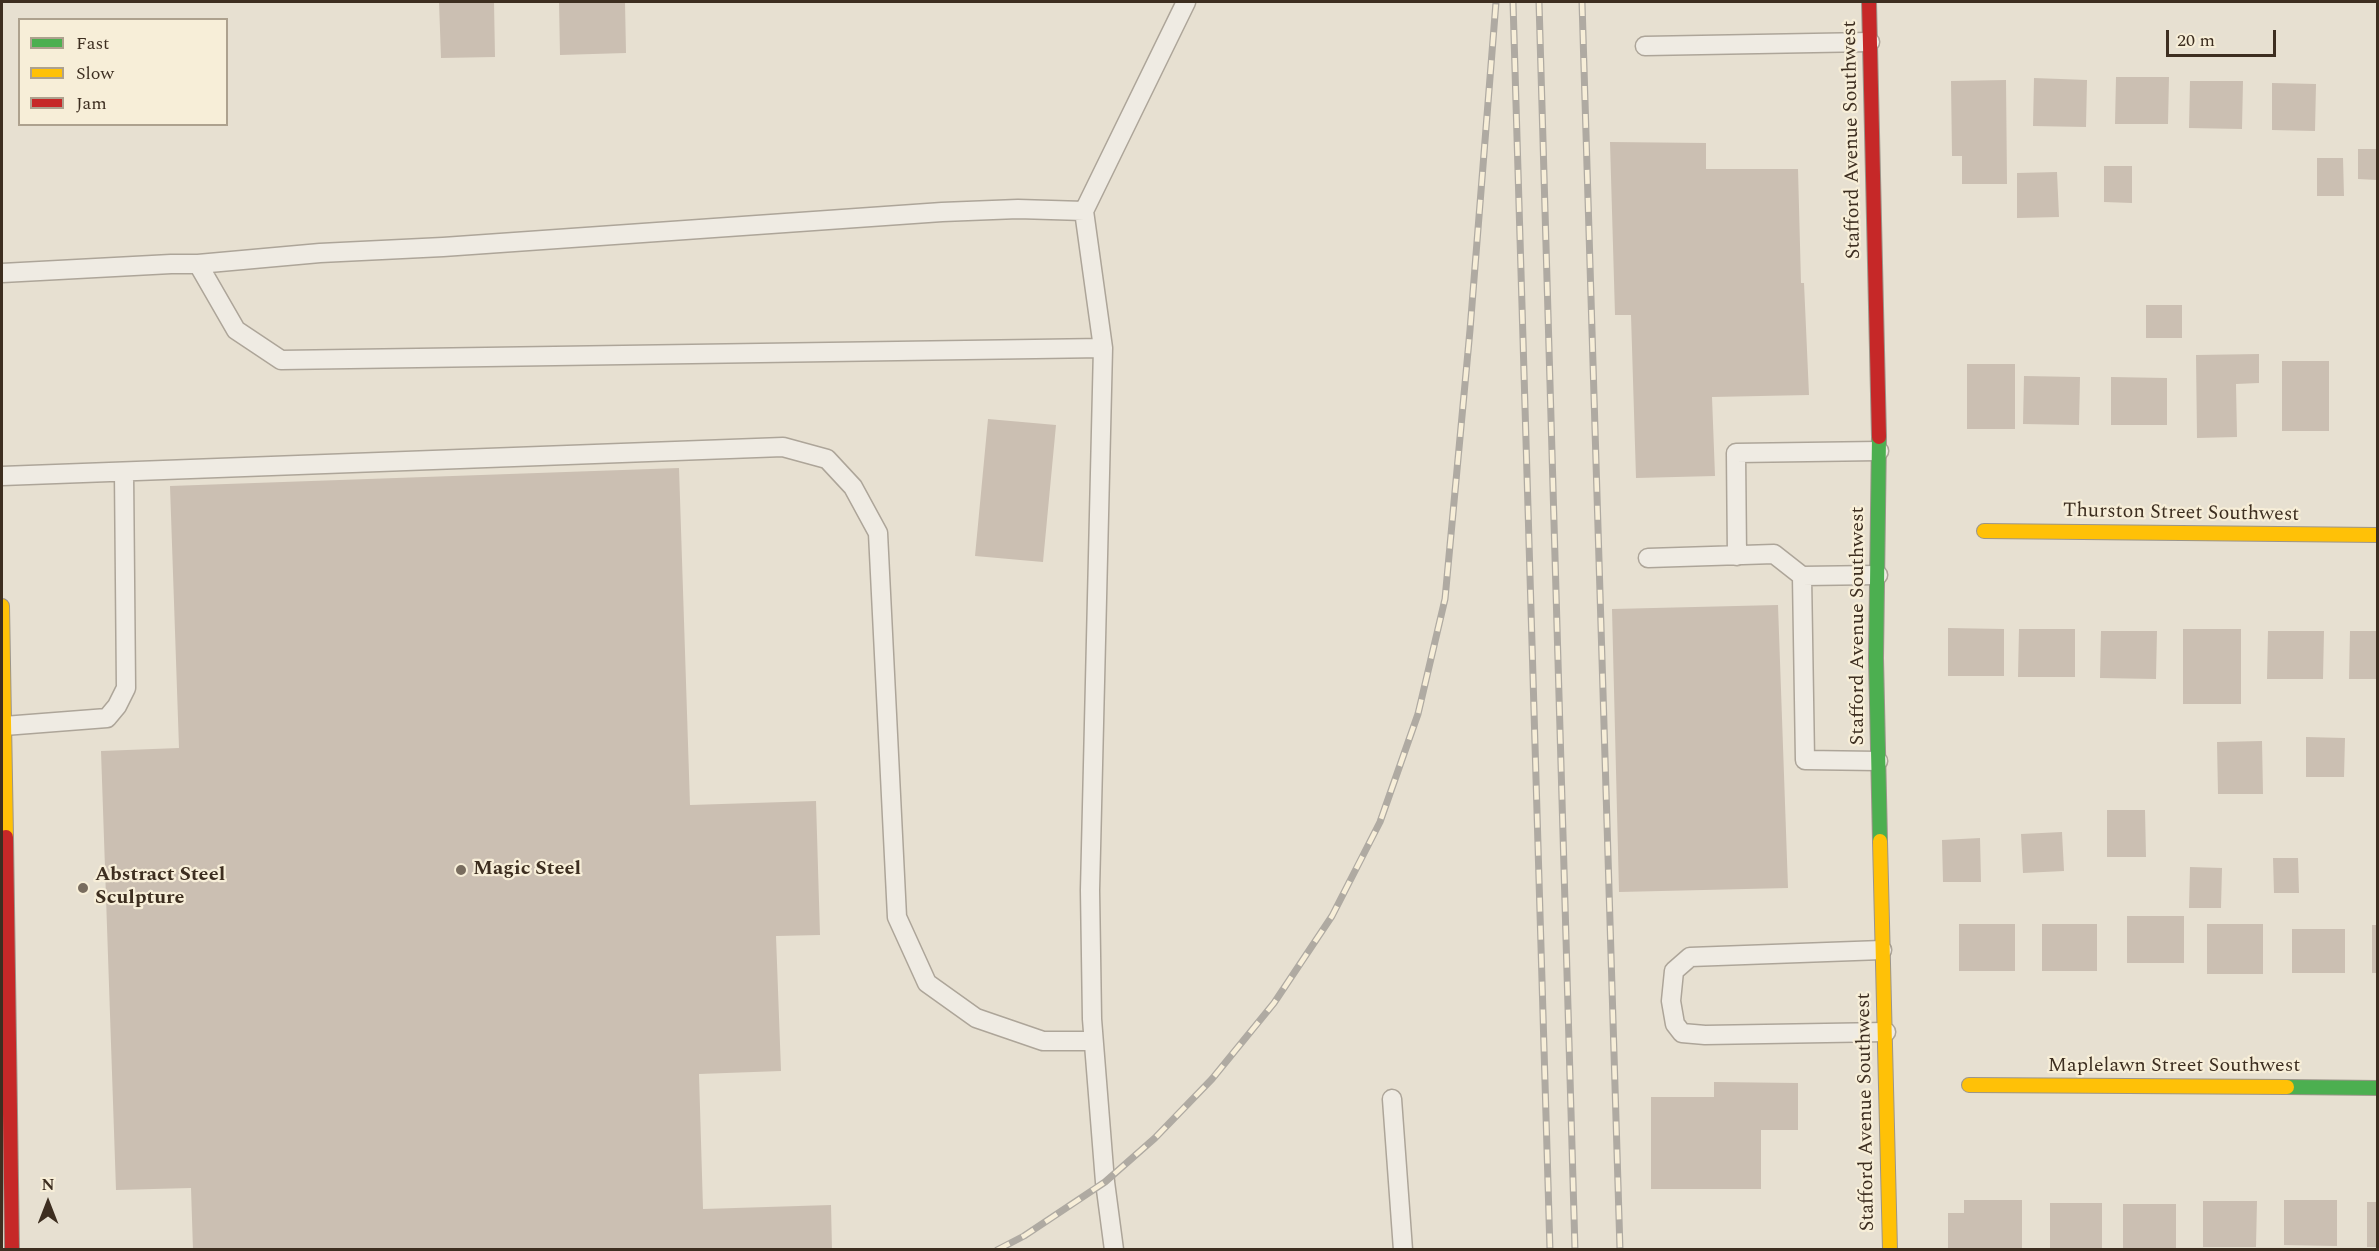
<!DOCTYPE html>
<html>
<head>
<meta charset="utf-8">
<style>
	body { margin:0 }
	#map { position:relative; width:2379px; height:1251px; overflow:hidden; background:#e7e0d1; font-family:Spectral,serif }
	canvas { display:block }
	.frame { position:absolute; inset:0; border:3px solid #3d2e20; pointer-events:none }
	.legend { position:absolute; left:18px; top:18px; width:210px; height:108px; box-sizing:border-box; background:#f7eed8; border:2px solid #ada18e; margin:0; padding:8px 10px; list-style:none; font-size:18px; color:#3d2e20 }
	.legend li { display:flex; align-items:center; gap:12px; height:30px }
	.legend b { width:30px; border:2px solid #ada18e }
	.north { position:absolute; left:18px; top:1173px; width:60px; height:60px; -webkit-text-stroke:4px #f7eed8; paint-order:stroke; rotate:0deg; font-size:16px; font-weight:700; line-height:24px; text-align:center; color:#3d2e20 }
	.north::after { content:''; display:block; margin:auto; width:21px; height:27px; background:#3d2e20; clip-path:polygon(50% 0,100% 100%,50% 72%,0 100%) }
	.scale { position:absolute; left:2166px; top:30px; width:110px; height:27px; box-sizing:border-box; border:3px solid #3d2e20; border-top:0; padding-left:8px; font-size:18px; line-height:21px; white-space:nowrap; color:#3d2e20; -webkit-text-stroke:4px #f7eed8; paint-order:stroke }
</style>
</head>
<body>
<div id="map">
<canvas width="2379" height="1251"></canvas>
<div class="frame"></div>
<ul class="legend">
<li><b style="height:8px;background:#4caf50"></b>Fast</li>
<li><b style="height:8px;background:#ffc107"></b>Slow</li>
<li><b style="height:8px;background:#c62828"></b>Jam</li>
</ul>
<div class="north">N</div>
<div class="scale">20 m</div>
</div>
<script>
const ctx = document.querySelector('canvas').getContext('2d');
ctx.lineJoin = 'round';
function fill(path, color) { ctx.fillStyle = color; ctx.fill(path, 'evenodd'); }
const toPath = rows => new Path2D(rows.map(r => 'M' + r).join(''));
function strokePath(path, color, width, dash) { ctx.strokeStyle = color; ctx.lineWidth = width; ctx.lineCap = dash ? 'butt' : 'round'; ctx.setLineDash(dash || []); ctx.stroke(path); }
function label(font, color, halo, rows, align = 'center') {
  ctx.font = font + ' Spectral,serif'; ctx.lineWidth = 4.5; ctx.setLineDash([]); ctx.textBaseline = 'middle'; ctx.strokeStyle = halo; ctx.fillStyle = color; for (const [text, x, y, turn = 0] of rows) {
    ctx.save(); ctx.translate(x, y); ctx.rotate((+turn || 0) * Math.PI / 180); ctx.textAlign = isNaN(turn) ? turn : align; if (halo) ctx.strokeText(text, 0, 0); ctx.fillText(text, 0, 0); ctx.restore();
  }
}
fill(toPath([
	[439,2,494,2,495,57,441,58],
	[559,2,625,2,626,53,560,55],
	[2116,77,2169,77,2168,124,2115,124],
	[2034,78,2087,80,2086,127,2033,126],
	[2006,80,2007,184,1962,184,1962,156,1952,156,1951,81],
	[2190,81,2243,81,2242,129,2189,128],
	[2272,83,2316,84,2315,131,2272,130],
	[1610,142,1706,143,1706,169,1798,169,1801,283,1804,283,1809,395,1712,397,1715,476,1636,478,1631,315,1615,315],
	[2358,149,2378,149,2377,180,2358,179],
	[2317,158,2343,158,2344,196,2317,196],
	[2104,166,2132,166,2132,203,2104,202],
	[2057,172,2059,217,2017,218,2017,173],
	[2146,305,2182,305,2182,338,2146,338],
	[2259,354,2259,383,2236,384,2237,437,2197,438,2196,355],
	[2282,361,2329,361,2329,431,2282,431],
	[1967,364,2015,364,2015,429,1967,429],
	[2024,376,2080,377,2079,425,2023,424],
	[2111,377,2167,378,2167,425,2111,425],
	[988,419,1056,425,1043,562,975,556],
	[679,468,690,805,816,801,820,935,776,936,781,1071,699,1074,703,1209,831,1205,832,1250,193,1250,191,1188,116,1190,101,751,179,748,170,486],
	[1778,605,1788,888,1619,892,1612,609],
	[1948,628,2004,629,2004,676,1948,676],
	[2019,629,2075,629,2075,677,2018,677],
	[2183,629,2241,629,2241,704,2183,704],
	[2101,631,2157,631,2156,679,2100,678],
	[2268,631,2324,631,2323,679,2267,679],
	[2350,631,2378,631,2378,679,2349,679],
	[2306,737,2345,738,2344,777,2306,777],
	[2262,741,2263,794,2218,794,2217,742],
	[2107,810,2145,810,2146,857,2107,857],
	[2062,832,2064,871,2023,873,2021,834],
	[1980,838,1981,882,1943,882,1942,840],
	[2273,858,2298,858,2299,893,2274,893],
	[2190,867,2222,868,2221,908,2189,908],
	[2127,916,2184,916,2184,963,2127,963],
	[1959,924,2015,924,2015,971,1959,971],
	[2042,924,2097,924,2097,971,2042,971],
	[2207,924,2263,924,2263,974,2207,974],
	[2372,925,2378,925,2378,973,2372,973],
	[2292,929,2345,929,2345,973,2292,973],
	[1714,1082,1798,1083,1798,1130,1761,1130,1761,1189,1651,1189,1651,1097,1714,1097],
	[1964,1200,2022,1200,2022,1250,1948,1250,1948,1213,1964,1213],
	[2284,1200,2337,1200,2337,1246,2284,1245],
	[2203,1201,2257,1201,2256,1247,2203,1247],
	[2367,1202,2378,1202,2378,1247,2367,1247],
	[2050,1203,2102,1203,2102,1250,2050,1250],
	[2123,1204,2176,1204,2176,1250,2123,1250]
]), '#cbbfb2');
const lane = toPath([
	[1645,46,1870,42],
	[1084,211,1186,2],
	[198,264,320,253,443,247,942,212,1018,209,1084,211,1103,348,1090,890,1092,1019,1105,1182,1114,1250],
	[2,273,171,264,198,264,236,330,281,360,1103,348],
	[2,476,783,447,827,459,853,487,878,533,897,917,927,983,976,1018,1043,1041,1093,1041],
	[1737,556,1736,453,1879,451],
	[1648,558,1774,554,1802,576,1878,575],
	[1802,576,1805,760,1878,761],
	[4,726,107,718,117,706,126,688,124,472],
	[1882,950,1690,957,1674,971,1671,1001,1675,1024,1682,1033,1705,1035,1886,1032],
	[1392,1099,1403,1250]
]);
const fast = toPath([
	[1879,437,1876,658,1880,841],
	[2287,1087,2378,1088]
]);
const slow = toPath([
	[1984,531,2378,535],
	[2,606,6,837],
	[1880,841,1890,1250],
	[1969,1085,2287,1087]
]);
const jam = toPath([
	[1869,2,1879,437],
	[6,837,12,1250]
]);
strokePath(lane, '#ada599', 21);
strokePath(fast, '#9c958a', 16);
strokePath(slow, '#9c958a', 16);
strokePath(jam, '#9c958a', 16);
strokePath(lane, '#efebe3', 18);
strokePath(fast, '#4caf50', 14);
strokePath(slow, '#ffc107', 14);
strokePath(jam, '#c62828', 14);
const rail = toPath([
	[1513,2,1550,1250],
	[1539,2,1575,1250],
	[1582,2,1620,1250],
	[997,1250,1024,1236,1105,1182,1155,1138,1212,1079,1274,1003,1332,916,1380,822,1418,714,1445,599,1470,330,1496,2]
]);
strokePath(rail, '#afaaa2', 7);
strokePath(rail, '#f7eed8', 4.5, [14]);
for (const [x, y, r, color] of [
	[461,870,6,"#786c5e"],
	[83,888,6,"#786c5e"]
]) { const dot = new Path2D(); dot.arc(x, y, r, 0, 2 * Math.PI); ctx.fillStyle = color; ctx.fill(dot); strokePath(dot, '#f7eed8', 2); }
label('20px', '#3d2e20', '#f7eed8', [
	["Stafford Avenue Southwest",1853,140,-91],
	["Thurston Street Southwest",2181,514,1],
	["Stafford Avenue Southwest",1859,626,-90],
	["Maplelawn Street Southwest",2174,1067],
	["Stafford Avenue Southwest",1867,1112,-91]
]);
label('bold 20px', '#3d2e20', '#f7eed8', [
	["Magic Steel",473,870],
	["Abstract Steel",95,876],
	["Sculpture",95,899]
], 'left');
</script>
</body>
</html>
